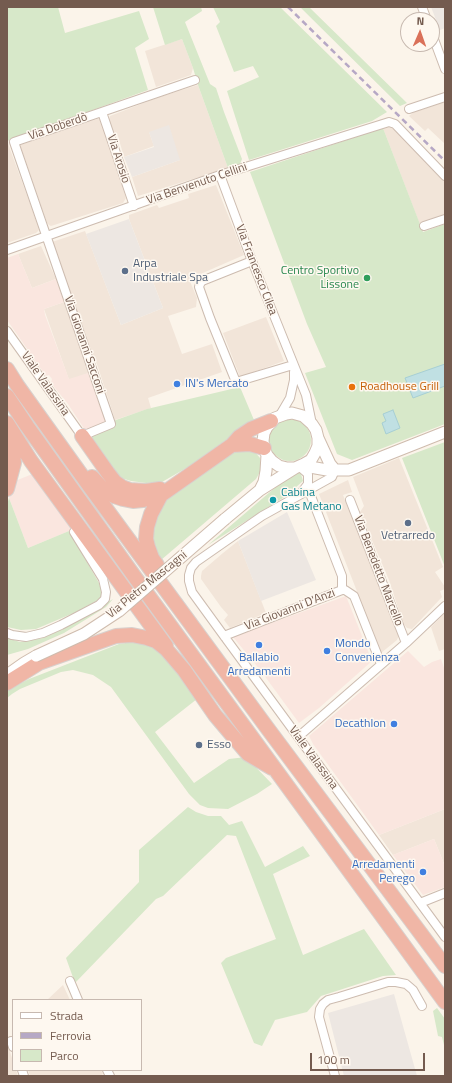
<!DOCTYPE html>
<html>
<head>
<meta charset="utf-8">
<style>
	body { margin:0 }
	#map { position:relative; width:452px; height:1083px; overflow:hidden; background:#fbf4ea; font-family:"Titillium Web",sans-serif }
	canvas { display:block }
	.frame { position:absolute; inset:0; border:8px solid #745b4f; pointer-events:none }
	.legend { position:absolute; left:12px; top:999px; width:130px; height:72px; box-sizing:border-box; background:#fef8f0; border:1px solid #c7b9b0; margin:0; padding:5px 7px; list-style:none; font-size:12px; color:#745b4f }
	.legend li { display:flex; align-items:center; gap:8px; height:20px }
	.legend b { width:20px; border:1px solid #c7b9b0 }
	.north { position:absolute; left:400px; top:12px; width:40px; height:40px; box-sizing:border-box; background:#fef8f0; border:1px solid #c7b9b0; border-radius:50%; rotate:2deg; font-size:11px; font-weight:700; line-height:16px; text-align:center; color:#745b4f }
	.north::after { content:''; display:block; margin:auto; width:14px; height:18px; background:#da715a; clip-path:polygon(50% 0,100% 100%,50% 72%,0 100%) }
	.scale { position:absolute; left:310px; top:1053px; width:115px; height:18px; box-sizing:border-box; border:2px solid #745b4f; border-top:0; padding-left:5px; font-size:12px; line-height:14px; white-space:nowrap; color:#745b4f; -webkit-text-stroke:3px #fef8f0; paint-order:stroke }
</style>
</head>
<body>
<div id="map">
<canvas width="452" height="1083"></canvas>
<div class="frame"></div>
<ul class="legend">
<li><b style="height:5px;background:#fff"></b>Strada</li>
<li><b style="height:5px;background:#b6a8c5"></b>Ferrovia</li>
<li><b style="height:11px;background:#d7e8c9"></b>Parco</li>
</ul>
<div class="north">N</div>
<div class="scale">100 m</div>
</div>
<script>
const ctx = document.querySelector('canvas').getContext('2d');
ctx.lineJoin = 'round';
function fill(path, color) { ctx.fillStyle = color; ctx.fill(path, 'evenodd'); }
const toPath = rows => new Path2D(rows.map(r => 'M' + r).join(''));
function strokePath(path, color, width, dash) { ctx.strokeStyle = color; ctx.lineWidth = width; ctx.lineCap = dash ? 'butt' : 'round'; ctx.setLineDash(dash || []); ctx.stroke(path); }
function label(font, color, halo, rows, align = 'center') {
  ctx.font = font + ' "Titillium Web",sans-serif'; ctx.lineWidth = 3; ctx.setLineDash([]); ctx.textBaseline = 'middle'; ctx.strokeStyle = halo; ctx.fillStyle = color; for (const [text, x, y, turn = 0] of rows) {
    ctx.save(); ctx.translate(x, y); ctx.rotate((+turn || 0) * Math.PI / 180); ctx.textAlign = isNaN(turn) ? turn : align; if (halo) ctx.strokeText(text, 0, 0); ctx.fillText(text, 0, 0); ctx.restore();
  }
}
fill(toPath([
	[182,39,193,68,191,75,156,87,145,51],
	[198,85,228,168,138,196,132,177,180,160,149,132,154,146,124,157,117,133,114,134,110,124,109,119,110,116,159,97],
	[445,102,445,144,428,128,425,131,409,116,414,112],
	[100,118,126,198,123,203,51,226,49,225,47,223,20,145],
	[389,127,395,130,445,182,445,215,420,225,383,128],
	[7,141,32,209,39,230,36,233,7,243],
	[216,185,244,255,189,279,197,298,196,307,168,316,182,354,212,344,222,372,148,398,151,408,115,420,98,367,49,243,85,231,121,325,163,308,129,219,129,215,157,205,159,208,189,198,188,194],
	[41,246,56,279,32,288,18,254],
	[64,302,89,373,69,380,44,309],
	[266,317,284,361,240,377,223,333],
	[399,458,443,567,435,572,445,587,445,589,440,591,442,597,412,629,407,628,403,623,389,580,360,512,364,506,353,477],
	[348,480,352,492,343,495,399,635,397,640,381,653,319,494],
	[238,541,266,613,230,628,224,620,228,615,221,607,201,579,201,576,202,571,223,553],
	[445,613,445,649,439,651,431,627],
	[445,809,445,866,434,839,393,855,379,835],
	[63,985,70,1000,47,1000],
	[7,1043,13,1061,13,1070,16,1070,18,1076,7,1076],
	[28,1070,101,1070,103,1074,100,1076,30,1076]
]), '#f2e5d9');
fill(toPath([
	[18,254,32,288,56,279,64,302,44,309,45,315,69,379,88,373,106,423,85,430,68,404,51,383,52,379,49,375,46,376,7,320,7,258],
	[35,473,74,529,28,548,9,498,15,481],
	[346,596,372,661,319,708,299,723,261,671,233,637],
	[408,651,424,667,432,662,441,659,445,671,445,809,379,835,313,744,309,736],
	[434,839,445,866,445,887,423,895,393,855]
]), '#fae6df');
fill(toPath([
	[431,7,445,7,445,28,440,30],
	[169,125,180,160,132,177,124,157,154,147,149,132],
	[129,219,163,308,121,325,86,234],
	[287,512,316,580,261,601,238,541],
	[394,994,417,1076,344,1076,328,1013]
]), '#ede7e2');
fill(toPath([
	[7,7,58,7,65,33,139,11,149,39,135,48,148,90,7,141],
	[153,7,201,7,202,11,185,22,210,84,216,88,224,112,242,159,240,164,231,168,228,168,198,85,193,68,182,39,165,45],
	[213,7,280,7,387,112,372,121,249,160,227,91,259,77,253,66,234,72,216,26,220,22],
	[300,7,309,7,407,103,400,106],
	[383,128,423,232,445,224,445,424,352,460,337,454,305,373,326,367,307,324,250,172],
	[240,387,254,420,188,467,162,482,146,483,131,481,121,478,88,435,88,430,147,409],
	'269 440a21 21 0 1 1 42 0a21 21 0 1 1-42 0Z',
	[445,442,445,567,402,458],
	[237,448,254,451,260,458,261,470,256,479,161,560,152,544,152,529,164,501],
	[298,472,301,474,303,481,286,496,208,545,291,474],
	[9,498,28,548,69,531,99,583,102,593,100,599,76,612,36,629,21,630,7,627,7,505],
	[113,599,106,607,64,633,28,649,7,655,7,638,20,642,43,638,63,629],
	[132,642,147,645,156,648,163,654,197,699,155,732,194,783,229,759,246,757,272,784,257,794,228,809,208,808,200,805,189,794,111,687,93,675,73,670,61,672,20,689,12,694,7,698,7,692,11,688,29,679,119,644],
	[188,807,196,812,208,816,221,816,229,825,242,821,265,867,303,846,310,856,273,874,303,955,364,929,396,975,383,976,321,996,307,1012,275,1020,262,1046,254,1043,221,963,226,958,276,939,236,836,227,835,163,896,156,899,75,983,66,958,139,882,139,850],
	[437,1008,445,1019,445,1049,442,1037,438,1036,433,1011]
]), '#d7e8c9');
const water = toPath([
	[445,364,445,386,413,398,405,378,445,364],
	[393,410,400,428,386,434,382,423,386,421,383,414,393,410]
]);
fill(water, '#c0e0e3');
strokePath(water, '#a7cfd4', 1);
const street = toPath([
	[422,7,427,20],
	[432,34,445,69],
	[409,109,445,97],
	[102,112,134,206],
	[220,175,252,261,306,395,312,424],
	[424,226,445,219],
	[7,250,220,175,389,122,395,124,445,176],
	[252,261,202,281,200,284,199,287,210,318,236,382,293,365],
	[7,331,82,436,111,424,14,142,195,80],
	[280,415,290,398,294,380,294,372],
	[300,467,308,474,308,484,301,493],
	[335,470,332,477,262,516,196,562,191,568,189,575,189,581,192,592,224,636,445,937],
	[309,491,342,576,342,590],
	[350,500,406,643],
	[7,633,12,635,26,637,43,633,61,625,99,605,105,599,106,592,103,579,74,532],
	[224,636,342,590,345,590,354,596,381,664],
	[298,737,406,643,445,606],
	[420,903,445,893],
	[70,981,78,1000],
	[11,1041,13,1047],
	[22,1070,24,1076],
	[107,1070,110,1076],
	[335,1076,319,1017,320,1009,323,1004,328,1000,339,997,388,982,396,982,406,984,413,990,422,1006]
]);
const secondary = toPath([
	[318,438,330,464,335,470],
	[304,464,310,467,327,470,349,470,445,432],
	[260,490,264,482,266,471,267,455,264,448,263,441,264,433,267,427,275,418,286,414,292,413,303,416,312,424,316,430,318,438,318,446,315,453,311,460,304,464,295,468,287,468,279,466,272,461,267,455],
	[225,519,260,490,295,468],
	[7,675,24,663,36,656]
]);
const highway = toPath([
	[7,369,17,385,90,487,268,729,445,966],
	[7,396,27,426,137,580,445,1002],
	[7,423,31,461,166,646],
	[7,435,13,452,14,463,7,489],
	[82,436,108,473,115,482,122,487,130,490,146,491,160,489],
	[232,445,250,444,264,448],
	[92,477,103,489,114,496,123,499,133,501,143,500,161,495,232,445,239,437,251,429,271,421],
	[157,565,152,558,148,547,146,539,147,527,151,514,161,495],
	[7,683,39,663,116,636,132,635,147,638,156,641,166,649,184,670,215,715,248,754,272,768]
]);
strokePath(street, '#cdbcb0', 10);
strokePath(secondary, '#cfbcae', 13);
strokePath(highway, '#d8d1ce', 16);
strokePath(street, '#fff', 8);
strokePath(secondary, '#fff', 11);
strokePath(highway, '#f0b6a6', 14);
strokePath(toPath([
	[288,7,445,161]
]), '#b6a8c5', 2.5, [6, 4]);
const secondaryBridge = toPath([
	[36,656,84,634,119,611,225,519]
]);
strokePath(secondaryBridge, '#cfbcae', 13, []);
strokePath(secondaryBridge, '#fff', 11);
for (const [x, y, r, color] of [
	[125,271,4,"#5c6f8a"],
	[367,278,4,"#2e9e5b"],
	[177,384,4,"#3f7fe0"],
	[352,387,4,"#e8710a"],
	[273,500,4,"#0f9aa8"],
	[408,523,4,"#5c6f8a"],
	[259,645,4,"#3f7fe0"],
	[327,651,4,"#3f7fe0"],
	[394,724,4,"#3f7fe0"],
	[199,745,4,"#5c6f8a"],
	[423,872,4,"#3f7fe0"]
]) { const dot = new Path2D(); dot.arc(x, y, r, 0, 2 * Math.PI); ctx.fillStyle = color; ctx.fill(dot); strokePath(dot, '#fef8f0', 1.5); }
label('12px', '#745b4f', '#fef8f0', [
	["Via Doberdò",58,127,-19],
	["Via Arosio",118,159,72],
	["Via Benvenuto Cellini",197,184,-19],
	["Via Francesco Cilea",256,270,69],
	["Via Giovanni Sacconi",84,345,71],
	["Viale Valassina",45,384,55],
	["Via Benedetto Marcello",378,571,69],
	["Via Pietro Mascagni",147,585,-39],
	["Via Giovanni D'Anzi",290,610,-21],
	["Viale Valassina",313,758,54]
]);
label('12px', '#4e5e75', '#fef8f0', [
	["Arpa",133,264],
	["Industriale Spa",133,278],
	["Vetrarredo",408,536,"center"],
	["Esso",207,745]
], 'left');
label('12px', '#27864d', '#fef8f0', [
	["Centro Sportivo",359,271],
	["Lissone",359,285]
], 'right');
label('12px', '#366cbe', '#fef8f0', [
	["IN's Mercato",185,384],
	["Mondo",335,644],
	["Convenienza",335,658],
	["Ballabio",259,658,"center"],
	["Arredamenti",259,672,"center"],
	["Decathlon",386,724,"right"],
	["Arredamenti",415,865,"right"],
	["Perego",415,879,"right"]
], 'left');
label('12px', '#c56008', '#fef8f0', [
	["Roadhouse Grill",360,387]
], 'left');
label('12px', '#0d838f', '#fef8f0', [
	["Cabina",281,493],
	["Gas Metano",281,507]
], 'left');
</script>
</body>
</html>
